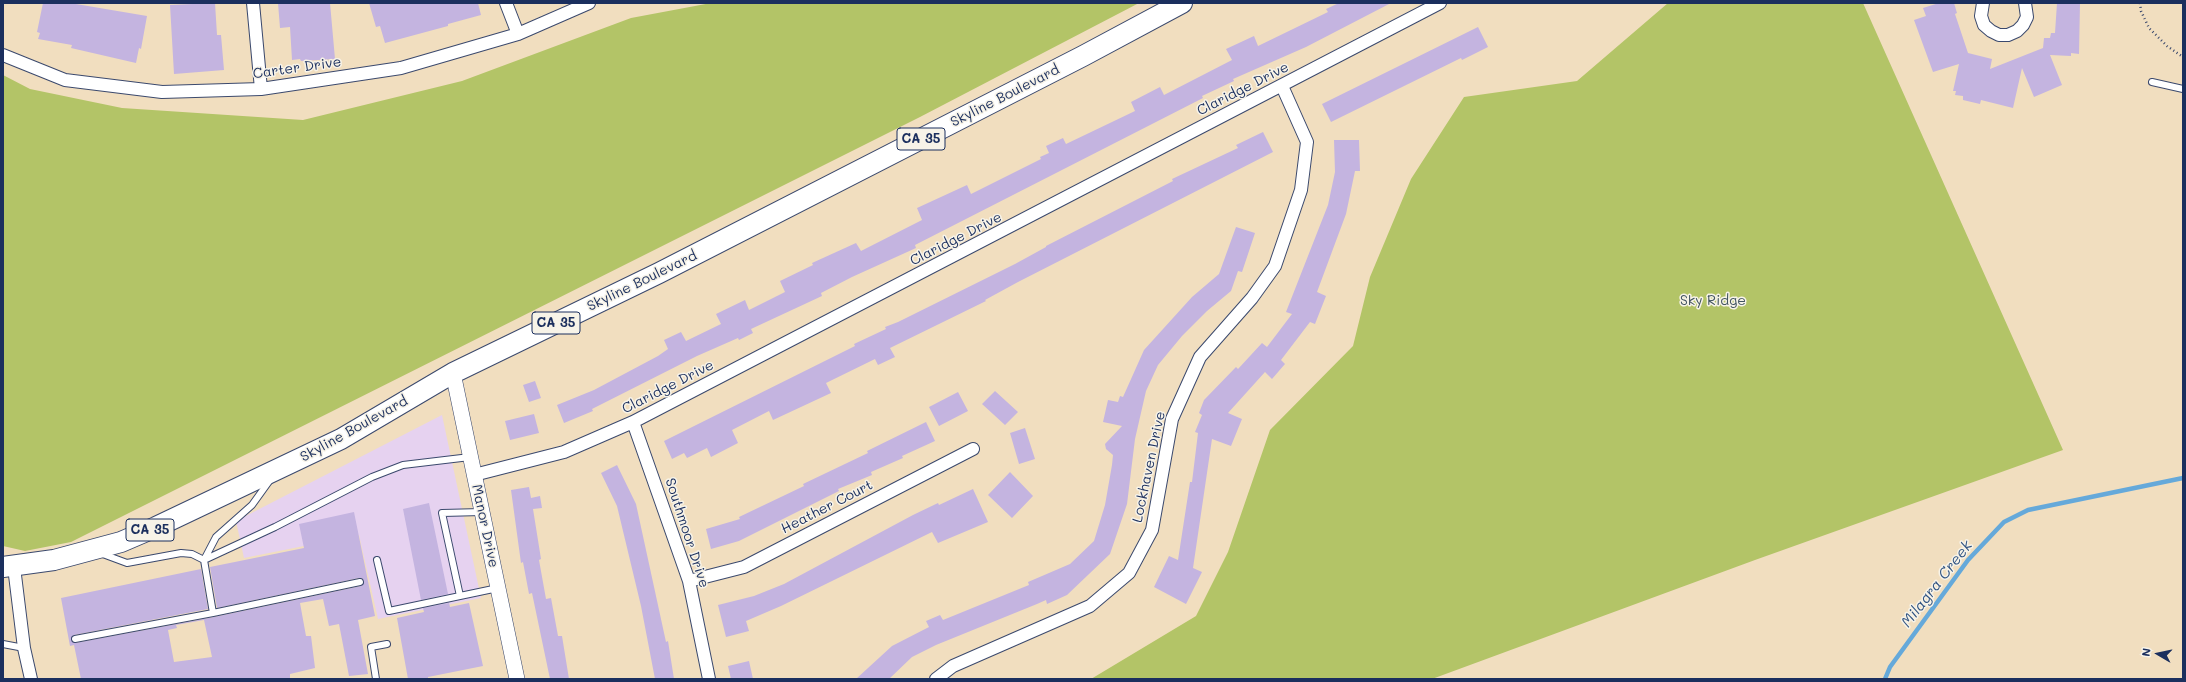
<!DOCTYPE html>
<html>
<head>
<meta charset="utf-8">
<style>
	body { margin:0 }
	#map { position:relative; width:2186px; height:682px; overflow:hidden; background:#f1debf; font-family:Mali,sans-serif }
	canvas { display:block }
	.frame { position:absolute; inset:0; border:4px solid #1b2f5e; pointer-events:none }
	.north { position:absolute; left:2138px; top:634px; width:40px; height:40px; -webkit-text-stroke:3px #f7f3e8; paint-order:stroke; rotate:279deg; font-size:11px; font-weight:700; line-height:16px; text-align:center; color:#1b2f5e }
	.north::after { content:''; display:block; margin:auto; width:14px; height:18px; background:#1b2f5e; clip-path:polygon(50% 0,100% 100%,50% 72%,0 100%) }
</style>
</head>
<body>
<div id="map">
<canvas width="2186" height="682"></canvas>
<div class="frame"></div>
<div class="north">N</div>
</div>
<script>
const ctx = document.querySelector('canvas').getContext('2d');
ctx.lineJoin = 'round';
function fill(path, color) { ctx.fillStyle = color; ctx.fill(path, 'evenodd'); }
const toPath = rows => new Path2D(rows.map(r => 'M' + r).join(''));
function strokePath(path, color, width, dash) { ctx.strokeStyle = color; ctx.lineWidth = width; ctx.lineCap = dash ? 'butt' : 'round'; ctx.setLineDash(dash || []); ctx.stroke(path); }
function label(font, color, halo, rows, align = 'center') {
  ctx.font = font + ' Mali,sans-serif'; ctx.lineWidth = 3; ctx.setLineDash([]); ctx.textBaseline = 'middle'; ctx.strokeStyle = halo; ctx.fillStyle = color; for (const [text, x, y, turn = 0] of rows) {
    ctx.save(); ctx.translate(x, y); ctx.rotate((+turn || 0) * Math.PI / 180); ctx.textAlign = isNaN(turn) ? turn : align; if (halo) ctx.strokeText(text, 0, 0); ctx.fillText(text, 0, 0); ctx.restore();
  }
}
fill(toPath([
	[442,415,481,598,378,619,359,535,244,558,236,521]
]), '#e6d2f0');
fill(toPath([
	[711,3,1139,3,920,117,71,542,25,551,3,546,3,75,30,89,122,108,303,120,462,81,631,18],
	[1668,3,1863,3,2063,450,1755,560,1432,679,1091,679,1196,616,1228,552,1270,430,1353,346,1370,277,1411,179,1464,97,1577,81]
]), '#b3c467');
strokePath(toPath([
	[1885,679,1890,667,1968,560,2004,522,2028,510,2183,478]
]), '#65a9da', 4.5);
fill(toPath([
	[43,3,70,3,147,16,141,49,139,48,136,63,71,48,72,45,38,39,40,33,37,32],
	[215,3,217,35,221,35,224,70,174,74,170,5],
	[278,3,330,3,335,59,301,61,300,59,292,60,290,27,280,28],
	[369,3,478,3,481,15,448,24,448,26,385,43,380,26,376,27],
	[1339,3,1391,3,1306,47,1233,79,1234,81,1202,96,1203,98,915,245,916,248,852,277,821,293,822,296,751,329,753,333,739,340,738,338,697,356,592,409,593,411,564,423,557,405,594,390,658,356,668,349,664,340,681,332,686,341,721,324,716,314,745,300,749,310,785,292,780,281,813,265,812,263,856,243,861,251,922,220,917,208,967,185,971,194,1041,159,1040,157,1049,153,1046,146,1063,138,1066,144,1135,111,1131,102,1160,87,1164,95,1232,60,1226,49,1254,36,1258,46,1328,12,1326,9],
	[1939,3,1954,3,1957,13,1955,14,1968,53,1992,59,1990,69,2043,48,2044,38,2050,38,2051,33,2055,33,2057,3,2080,3,2079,54,2071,53,2071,56,2050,55,2062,85,2034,97,2022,68,2013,108,1981,100,1980,104,1963,100,1963,96,1955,95,1956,91,1953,91,1959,64,1933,72,1914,20,1926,16,1923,8],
	[1478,27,1488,47,1462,60,1461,58,1331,122,1322,104],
	[1263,132,1273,152,1018,282,985,300,986,301,890,348,895,357,878,365,875,359,826,383,831,393,773,420,769,411,732,430,738,443,711,457,707,448,687,458,684,453,672,459,664,441,855,346,854,344,886,329,885,327,898,322,1015,264,1046,247,1046,246,1173,181,1172,179,1238,148,1236,145],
	[1334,140,1359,140,1360,171,1355,171,1346,214,1317,292,1326,296,1315,324,1310,322,1281,360,1285,364,1272,379,1265,372,1228,413,1242,419,1231,446,1212,439,1193,568,1202,572,1186,604,1154,587,1169,556,1178,560,1190,482,1192,482,1198,433,1195,432,1202,415,1199,413,1204,400,1236,367,1238,369,1262,343,1267,347,1292,314,1286,312,1328,205,1335,172],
	[1236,227,1255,233,1242,272,1238,271,1231,291,1207,311,1182,336,1158,365,1146,391,1135,439,1127,504,1110,554,1067,595,1047,604,1046,600,1037,604,936,645,912,657,889,679,856,679,892,646,929,627,926,621,940,615,943,620,1029,585,1028,582,1070,564,1094,541,1105,505,1112,465,1113,455,1106,449,1105,444,1122,426,1103,422,1108,400,1118,402,1120,396,1123,397,1144,350,1192,297,1219,274],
	[535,381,541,398,529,402,523,385],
	[995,391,1018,412,1005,425,982,404],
	[958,392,968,411,939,426,929,407],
	[534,414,539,433,510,440,505,421],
	[926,422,935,441,902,456,903,458,871,472,872,475,838,489,839,491,739,541,711,549,706,529,740,519,739,517,804,486,803,484,868,453,867,451],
	[1025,428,1035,459,1019,464,1010,433],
	[617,465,636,504,666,642,668,641,674,679,655,679,641,606,617,506,601,473],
	[1010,472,1033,496,1012,518,988,495],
	[529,487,531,498,540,496,542,508,533,509,541,559,539,560,546,599,551,598,558,636,562,636,569,679,550,679,532,593,529,594,523,562,521,563,511,490],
	[973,489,988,522,938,543,932,532,781,606,746,621,749,631,726,637,718,605,754,596,784,584,913,515,938,503,939,505],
	[429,503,448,594,421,600,403,509],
	[354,512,375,616,358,620,368,674,349,676,339,624,329,626,323,599,300,603,306,636,311,636,315,668,290,674,290,679,81,679,74,645,70,646,61,598,201,569,208,609,74,635,71,639,75,643,214,617,361,586,364,581,359,578,217,608,210,567,304,548,299,524],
	[204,620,212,657,174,662,168,630,177,628,176,625],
	[449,603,450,607,469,603,483,666,428,677,428,679,408,679,397,618,424,612,423,608],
	[749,661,753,679,731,679,728,666]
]), '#c4b4e0');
const service = toPath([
	[2152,82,2183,89],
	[482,512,442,513,460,596,498,588],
	[100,553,127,563,181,553,192,554,204,560],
	[204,560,275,527,372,477,403,465,470,457],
	[377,560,389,611,460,596],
	[213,613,360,582],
	[75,639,213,613,204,560,216,537,252,505,270,480],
	[3,644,24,648],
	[376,679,371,647,387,644]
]);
const minor = toPath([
	[253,3,261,89],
	[506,3,518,34],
	[1983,3,1981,16,1984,25,1991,31,1999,35,2008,35,2017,31,2023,25,2027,17,2025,3],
	[3,55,65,80,162,92,261,89,401,68,518,34,589,3],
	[633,422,689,581,709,679],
	[474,475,564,452,633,422,1440,3],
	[14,567,24,648,31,679],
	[689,581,744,567,973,449],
	[936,679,953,666,1090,606,1129,573,1152,530,1172,419,1200,357,1252,298,1275,266,1301,190,1307,142,1282,86]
]);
const tertiary = toPath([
	[453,373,517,679]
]);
const primary = toPath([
	[3,567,54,560,121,542,156,527,341,439,453,373,659,273,1083,56,1182,3]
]);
strokePath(service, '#3b496d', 8);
strokePath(minor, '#3b496d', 14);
strokePath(tertiary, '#3b496d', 16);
strokePath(primary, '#3b496d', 22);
strokePath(toPath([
	[2140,3,2141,11,2149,28,2167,46,2183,57]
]), '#3b496d', 2.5, [1, 3]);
strokePath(service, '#fff', 6);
strokePath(minor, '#fff', 12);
strokePath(tertiary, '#fff', 15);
strokePath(primary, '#fff', 20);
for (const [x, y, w] of [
	[921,139,48],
	[556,323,48],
	[150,530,48]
]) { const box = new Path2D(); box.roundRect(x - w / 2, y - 11, w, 22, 3); ctx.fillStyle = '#f7f3e8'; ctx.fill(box); strokePath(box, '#1b2f5e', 1); }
label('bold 13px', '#1b2f5e', null, [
	["CA 35",921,139],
	["CA 35",556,323],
	["CA 35",150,530]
]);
label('14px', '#1b2f5e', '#f7f3e8', [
	["Carter Drive",297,68,-8],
	["Claridge Drive",1243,89,-27],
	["Skyline Boulevard",1005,96,-27],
	["Claridge Drive",956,239,-27],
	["Skyline Boulevard",642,281,-26],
	["Claridge Drive",668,387,-27],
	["Skyline Boulevard",354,429,-29],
	["Lockhaven Drive",1149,467,-78],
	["Heather Court",827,507,-27],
	["Manor Drive",485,526,78],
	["Southmoor Drive",687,533,72]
]);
label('14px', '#415460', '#f7f3e8', [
	["Sky Ridge",1713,301]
]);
label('italic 15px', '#315483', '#f7f3e8', [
	["Milagra Creek",1937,584,-52]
]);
</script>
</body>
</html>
